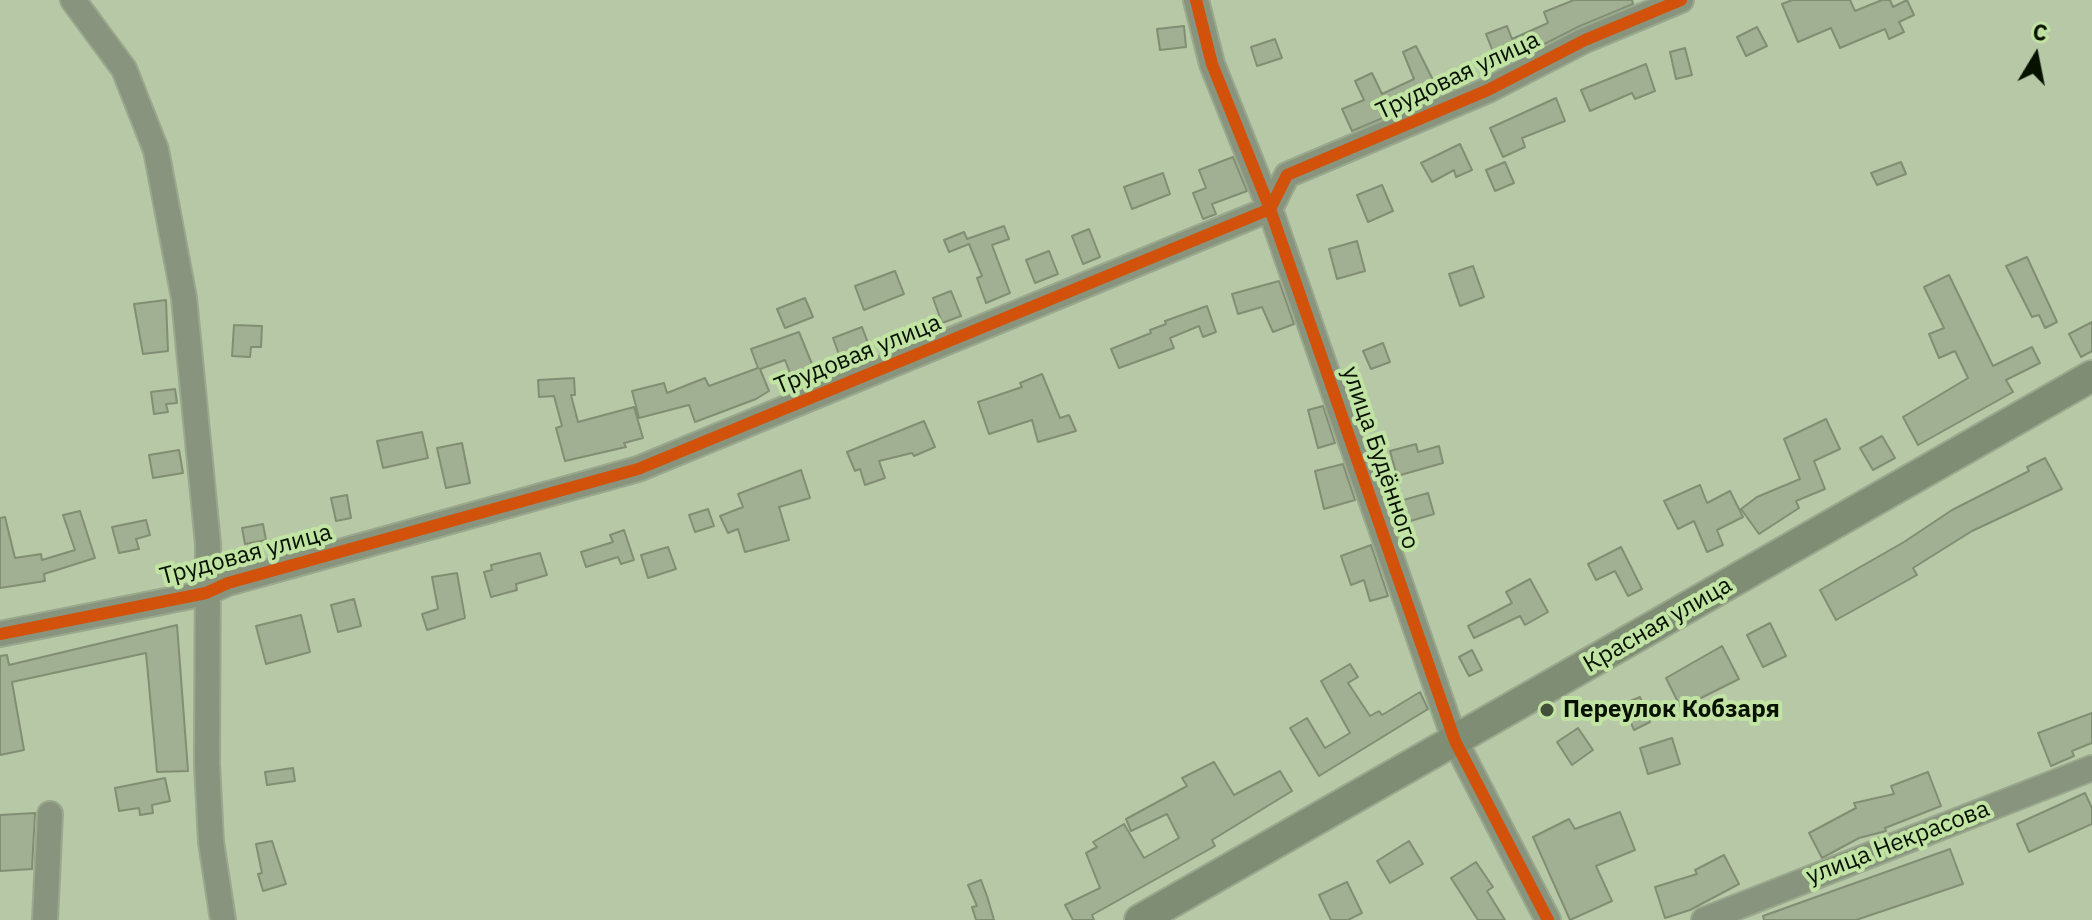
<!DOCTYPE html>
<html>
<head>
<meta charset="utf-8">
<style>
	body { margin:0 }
	#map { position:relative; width:2092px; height:920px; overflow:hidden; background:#b6c8a5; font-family:"IBM Plex Sans",sans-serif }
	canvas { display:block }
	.north { position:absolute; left:1996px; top:16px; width:80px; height:80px; -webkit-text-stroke:6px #c1e3a3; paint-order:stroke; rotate:10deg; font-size:22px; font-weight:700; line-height:32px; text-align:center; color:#071100 }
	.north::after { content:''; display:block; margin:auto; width:28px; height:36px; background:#071100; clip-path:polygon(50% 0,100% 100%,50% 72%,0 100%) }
</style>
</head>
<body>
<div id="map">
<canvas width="2092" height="920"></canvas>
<div class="north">С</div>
</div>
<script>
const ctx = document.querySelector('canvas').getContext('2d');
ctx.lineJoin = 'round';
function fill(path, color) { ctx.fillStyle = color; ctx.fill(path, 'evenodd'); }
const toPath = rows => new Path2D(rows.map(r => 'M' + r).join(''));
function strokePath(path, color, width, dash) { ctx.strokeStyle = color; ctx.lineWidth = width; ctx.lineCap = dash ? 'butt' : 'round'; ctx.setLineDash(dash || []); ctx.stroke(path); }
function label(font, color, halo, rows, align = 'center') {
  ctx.font = font + ' "IBM Plex Sans",sans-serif'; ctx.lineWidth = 8; ctx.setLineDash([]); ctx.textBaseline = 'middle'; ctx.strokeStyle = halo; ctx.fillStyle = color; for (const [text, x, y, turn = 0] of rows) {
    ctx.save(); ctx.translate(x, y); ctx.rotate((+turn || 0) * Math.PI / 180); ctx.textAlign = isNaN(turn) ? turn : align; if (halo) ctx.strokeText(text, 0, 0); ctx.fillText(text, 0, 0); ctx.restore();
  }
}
const building = toPath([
	[1574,0,1632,0,1633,4,1578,27,1499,67,1486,34,1507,26,1512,39,1548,23,1544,12,1574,0],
	[1792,0,1850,0,1855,11,1882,0,1890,0,1893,7,1907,0,1914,15,1899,22,1904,32,1889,39,1885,29,1840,48,1831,28,1798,42,1782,4,1792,0],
	[1184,26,1186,47,1160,50,1157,29,1184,26],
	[1757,27,1767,46,1746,56,1737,37,1757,27],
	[1275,39,1282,58,1257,66,1251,47,1275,39],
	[1416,46,1440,94,1352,131,1342,109,1364,100,1355,81,1372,73,1382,94,1414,79,1403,52,1416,46],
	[1685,48,1692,75,1676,79,1670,52,1685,48],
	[1646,64,1655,91,1635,99,1632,93,1590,111,1581,90,1646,64],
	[1556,98,1565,121,1522,138,1525,147,1503,157,1490,128,1556,98],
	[1460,144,1472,170,1456,177,1454,170,1432,182,1421,163,1460,144],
	[1233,157,1247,191,1212,204,1216,214,1203,219,1193,193,1206,188,1199,170,1233,157],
	[1505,162,1514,183,1495,191,1486,170,1505,162],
	[1901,162,1906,174,1877,185,1871,173,1901,162],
	[1163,173,1170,194,1132,209,1124,187,1163,173],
	[1382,185,1393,211,1368,222,1357,195,1382,185],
	[1004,226,1009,239,992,245,1010,293,986,303,977,278,982,276,969,244,949,252,944,240,964,232,967,239,1004,226],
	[1089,229,1100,257,1083,264,1072,236,1089,229],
	[1357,241,1365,271,1337,279,1329,249,1357,241],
	[1049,251,1058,274,1035,283,1026,260,1049,251],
	[2027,257,2057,322,2045,328,2039,315,2032,317,2006,266,2027,257],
	[1473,266,1484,297,1460,306,1449,274,1473,266],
	[895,271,904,294,864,310,855,286,895,271],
	[1949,275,1993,366,2032,347,2040,363,2006,380,2013,392,1918,445,1903,417,1968,378,1955,351,1939,358,1929,334,1944,328,1924,287,1949,275],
	[1279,281,1294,324,1273,332,1262,307,1238,314,1232,294,1279,281],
	[951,291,961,316,942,323,933,298,951,291],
	[805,298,813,317,785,328,777,309,805,298],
	[166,300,168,351,143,354,134,304,166,300],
	[1207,306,1216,332,1203,337,1199,326,1170,338,1174,348,1119,368,1111,349,1151,333,1150,330,1166,324,1165,321,1207,306],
	[2092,322,2092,351,2081,357,2069,334,2092,322],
	[234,325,262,326,261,347,251,347,250,357,232,356,234,325],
	[862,327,871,351,842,363,833,338,862,327],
	[799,332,816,374,794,383,785,360,760,369,769,391,756,399,695,422,689,405,639,418,632,391,664,383,667,393,705,378,709,386,758,368,751,349,799,332],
	[1383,343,1390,362,1371,369,1363,351,1383,343],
	[1042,374,1060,418,1069,415,1076,431,1038,442,1032,420,989,434,978,402,1022,387,1020,383,1042,374],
	[574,378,575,395,571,395,578,422,634,407,643,438,624,443,626,447,565,461,556,428,562,426,554,396,539,397,538,380,574,378],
	[175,389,177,403,166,404,168,412,154,414,151,392,175,389],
	[1323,406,1335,443,1318,448,1308,410,1323,406],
	[1826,419,1840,449,1814,461,1825,489,1796,501,1799,508,1759,534,1741,509,1757,497,1800,479,1784,439,1826,419],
	[924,421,935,447,914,456,912,453,879,461,885,478,865,485,860,469,855,471,847,452,924,421],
	[422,432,428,458,383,468,377,441,422,432],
	[1882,436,1895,458,1873,470,1860,448,1882,436],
	[462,443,470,483,446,488,437,448,462,443],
	[1416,444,1418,452,1439,446,1443,463,1397,476,1390,451,1416,444],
	[179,450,183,473,153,478,149,455,179,450],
	[2045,458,2062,489,1972,531,1913,568,1917,575,1836,620,1820,590,1904,542,1952,510,2029,471,2027,467,2045,458],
	[1343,464,1355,500,1324,509,1315,471,1343,464],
	[801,470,810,498,779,507,789,540,745,552,738,529,728,533,720,516,743,507,738,494,801,470],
	[1700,485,1707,503,1730,491,1743,517,1717,530,1723,545,1707,552,1694,521,1678,529,1664,501,1700,485],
	[1428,493,1434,514,1407,522,1400,501,1428,493],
	[347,495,351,518,336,521,331,498,347,495],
	[708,509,714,526,695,532,689,515,708,509],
	[80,511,95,558,44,574,45,581,0,588,0,518,5,517,15,558,41,554,42,560,75,550,63,515,80,511],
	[146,520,150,535,136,539,139,549,119,553,112,527,146,520],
	[263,524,266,540,245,544,242,528,263,524],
	[624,530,634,560,621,564,618,557,586,567,581,552,613,542,610,535,624,530],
	[1371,545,1388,596,1370,601,1364,580,1351,585,1341,556,1371,545],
	[668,547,676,569,648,578,641,555,668,547],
	[1621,547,1642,589,1628,596,1615,571,1596,580,1588,564,1621,547],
	[540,553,547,575,516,584,517,590,491,597,484,572,492,570,491,565,540,553],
	[457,573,465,618,427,630,422,614,438,609,432,577,457,573],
	[1530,579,1548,612,1525,625,1520,616,1474,638,1468,626,1512,603,1506,592,1530,579],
	[354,599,361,626,338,632,331,605,354,599],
	[301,615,310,652,266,664,256,626,301,615],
	[1770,623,1786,656,1763,667,1747,635,1770,623],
	[177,625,188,771,157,772,146,653,12,682,24,750,0,755,0,656,7,655,9,665,177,625],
	[1722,646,1739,679,1681,708,1666,678,1722,646],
	[1472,650,1482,670,1469,676,1459,657,1472,650],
	[1350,664,1358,677,1348,683,1370,716,1379,711,1382,715,1420,692,1428,709,1319,776,1290,728,1307,718,1325,748,1350,733,1321,681,1350,664],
	[1640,697,1650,722,1634,730,1623,704,1640,697],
	[2092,713,2092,743,2072,751,2074,756,2051,766,2038,733,2092,713],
	[1578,728,1593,750,1572,765,1557,742,1578,728],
	[1672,738,1680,764,1648,774,1640,748,1672,738],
	[1214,762,1234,795,1280,771,1292,791,1212,840,1215,846,1092,915,1094,920,1073,920,1065,905,1100,888,1086,853,1097,847,1093,842,1124,824,1144,858,1179,838,1167,814,1131,831,1126,819,1187,786,1182,778,1214,762],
	[293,768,295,781,267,785,265,772,293,768],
	[1928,772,1941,806,1885,828,1886,831,1859,838,1822,858,1809,833,1856,808,1854,803,1894,794,1891,786,1928,772],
	[165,778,170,801,152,805,153,813,140,815,139,808,119,811,115,788,165,778],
	[2085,793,2092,808,2092,824,2029,852,2017,824,2085,793],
	[1620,812,1635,850,1596,866,1612,901,1570,920,1533,837,1569,819,1575,829,1620,812],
	[35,813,32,869,0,871,0,815,35,813],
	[272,841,286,884,263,891,258,874,262,873,256,844,272,841],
	[1409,841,1423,864,1390,883,1377,861,1409,841],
	[1950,849,1963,884,1856,920,1764,920,1763,916,1950,849],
	[1724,855,1739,884,1690,910,1665,918,1655,887,1697,874,1695,870,1724,855],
	[1476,862,1493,887,1487,891,1505,920,1478,920,1451,878,1476,862],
	[981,880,987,896,994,920,976,920,972,907,977,906,968,885,981,880],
	[1347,882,1362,913,1348,920,1331,920,1319,895,1347,882]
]);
fill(building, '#a1af93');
strokePath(building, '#818e73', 2);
const minor = toPath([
	[73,0,124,69,156,150,184,298,208,544,207,764,211,842,223,920],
	[1196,0,1212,64,1270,209,1455,741,1548,920],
	[0,634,206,593,228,583,638,469,1270,209,1287,175,1488,90,1585,40,1681,0],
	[45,920,50,814],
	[1704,920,2092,768]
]);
const major = toPath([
	[1140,920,2092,376]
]);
strokePath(minor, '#9aa88d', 28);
strokePath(major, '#9aa88d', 34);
strokePath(minor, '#88947d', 24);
strokePath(major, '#808d75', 30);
strokePath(toPath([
	[1196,0,1212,64,1270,209,1455,741,1548,920],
	[0,634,206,593,228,583,638,469,1270,209,1287,175,1488,90,1585,40,1681,0]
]), '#d2520b', 12);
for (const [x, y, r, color] of [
	[1547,710,8,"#44513a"]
]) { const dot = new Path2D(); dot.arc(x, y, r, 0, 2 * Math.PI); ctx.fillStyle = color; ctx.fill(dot); strokePath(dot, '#c1e3a3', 3); }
label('24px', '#071100', '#c1e3a3', [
	["Трудовая улица",1458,76,-25],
	["Трудовая улица",858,355,-22],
	["улица Будённого",1380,458,71],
	["Трудовая улица",246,555,-15],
	["Красная улица",1658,625,-30],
	["улица Некрасова",1898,843,-21]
]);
label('bold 24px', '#071100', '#c1e3a3', [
	["Переулок Кобзаря",1563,710]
], 'left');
</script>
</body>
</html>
